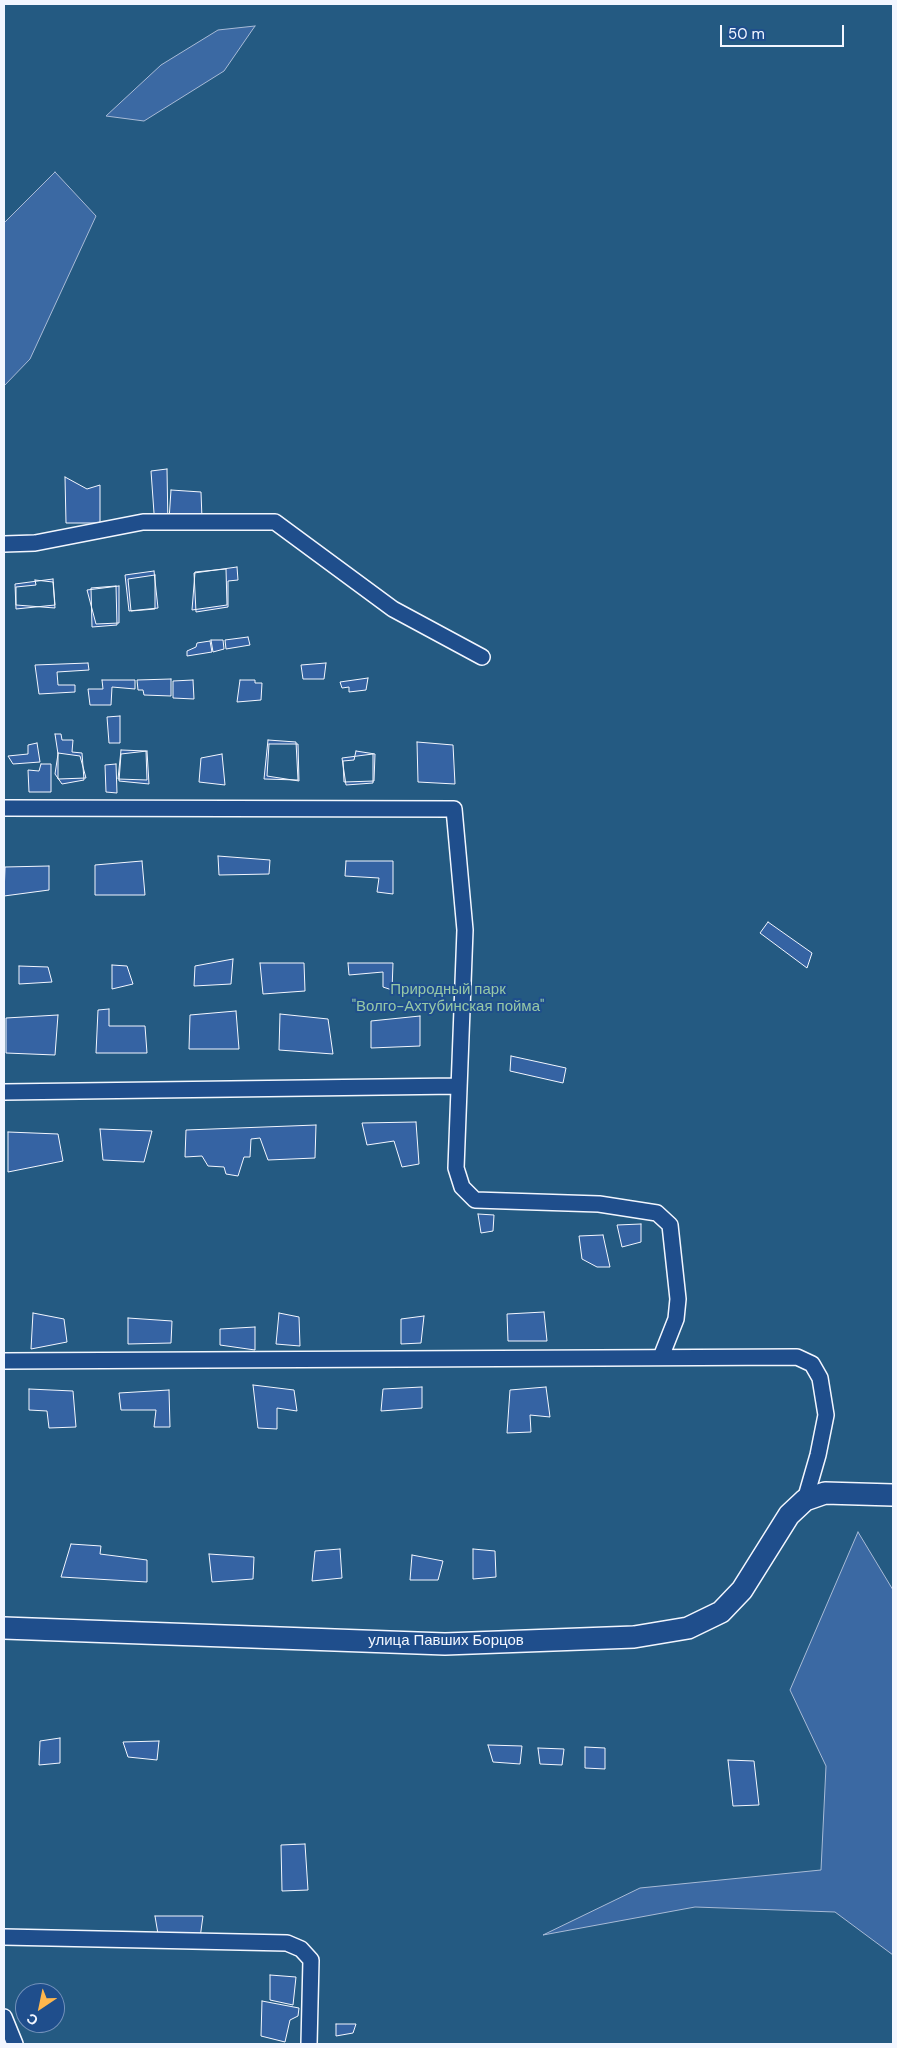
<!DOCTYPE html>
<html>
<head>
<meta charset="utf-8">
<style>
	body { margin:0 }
	#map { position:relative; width:897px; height:2048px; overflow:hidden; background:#1f4e8c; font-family:"DM Sans",sans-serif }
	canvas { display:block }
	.frame { position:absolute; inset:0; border:5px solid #f2f6ff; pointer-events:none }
	.north { position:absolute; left:15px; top:1983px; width:50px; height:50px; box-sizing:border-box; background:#1f4e8c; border:1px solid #7391ba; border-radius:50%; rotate:214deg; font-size:14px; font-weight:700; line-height:20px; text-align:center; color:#f2f6ff }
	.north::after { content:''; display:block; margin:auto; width:18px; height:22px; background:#ffb74d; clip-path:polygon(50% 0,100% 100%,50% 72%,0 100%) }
	.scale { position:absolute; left:720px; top:25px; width:124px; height:22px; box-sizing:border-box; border:2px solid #f2f6ff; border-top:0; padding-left:6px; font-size:15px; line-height:18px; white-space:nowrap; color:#f2f6ff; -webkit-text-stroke:4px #1f4e8c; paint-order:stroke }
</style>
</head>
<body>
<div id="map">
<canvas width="897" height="2048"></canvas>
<div class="frame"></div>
<div class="north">С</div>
<div class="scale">50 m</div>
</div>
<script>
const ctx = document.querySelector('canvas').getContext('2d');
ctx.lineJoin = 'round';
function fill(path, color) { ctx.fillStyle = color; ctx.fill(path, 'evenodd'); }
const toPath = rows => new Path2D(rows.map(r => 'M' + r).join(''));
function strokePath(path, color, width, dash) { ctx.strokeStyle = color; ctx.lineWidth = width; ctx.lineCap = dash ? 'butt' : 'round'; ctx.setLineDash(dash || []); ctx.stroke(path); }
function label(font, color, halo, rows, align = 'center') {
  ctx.font = font + ' "DM Sans",sans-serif'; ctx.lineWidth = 4; ctx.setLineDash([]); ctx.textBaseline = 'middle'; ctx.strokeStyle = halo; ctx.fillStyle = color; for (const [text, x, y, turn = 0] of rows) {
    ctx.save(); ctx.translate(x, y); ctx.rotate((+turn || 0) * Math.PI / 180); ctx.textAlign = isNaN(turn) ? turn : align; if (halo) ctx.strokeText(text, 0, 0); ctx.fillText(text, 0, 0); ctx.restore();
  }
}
const green = toPath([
	[4,4,893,4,893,2044,4,2044,4,4],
	[25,1993,55,1993,55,2023,25,2023,25,1993]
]);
fill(green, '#245a82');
strokePath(green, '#a8bbd7', 1);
const water = toPath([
	[255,26,224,71,144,121,106,116,161,65,218,30,255,26],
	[55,172,96,216,30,359,4,386,4,223,55,172],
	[858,1532,893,1590,893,1955,835,1912,695,1907,543,1935,640,1888,821,1870,826,1766,790,1690,858,1532]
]);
fill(water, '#3b69a3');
strokePath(water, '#a8bbd7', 1);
const building = toPath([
	[167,469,168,528,155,527,151,471,167,469],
	[65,477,87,489,100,485,100,523,66,523,65,477],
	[171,490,201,492,202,519,169,520,171,490],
	[237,567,238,580,228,581,228,607,196,612,194,573,237,567],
	[226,569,227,605,192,610,195,572,226,569],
	[154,571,158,608,129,611,125,575,154,571],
	[155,575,155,609,131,611,128,579,155,575],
	[53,579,55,605,16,609,15,584,53,579],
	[35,580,53,582,55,608,16,605,16,587,36,585,35,580],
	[116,586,117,625,92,627,91,588,116,586],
	[119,586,119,623,96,624,87,590,119,586],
	[248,637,250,645,226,649,225,640,248,637],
	[211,640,223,640,224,649,213,652,211,640],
	[210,641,212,652,187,656,187,651,196,647,197,643,210,641],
	[88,663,89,670,57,672,58,685,75,685,75,692,39,694,35,665,88,663],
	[326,663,324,679,303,679,301,665,326,663],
	[368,678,366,690,349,692,349,687,342,688,340,682,368,678],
	[171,679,171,696,144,695,143,690,138,690,137,680,171,679],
	[102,680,135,680,135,689,112,687,111,705,90,705,88,689,103,689,102,680],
	[193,680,194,699,173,698,173,681,193,680],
	[240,680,255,680,255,683,262,683,261,700,237,702,240,680],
	[120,716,120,743,109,743,107,717,120,716],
	[55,734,61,734,62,740,73,740,72,752,82,753,84,780,62,784,55,774,58,754,55,734],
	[268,740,296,742,298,780,264,779,268,740],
	[417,742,453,745,455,784,418,782,417,742],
	[37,743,40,762,13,764,8,756,28,754,28,745,37,743],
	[269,744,298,744,299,781,267,776,269,744],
	[121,750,146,751,147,780,118,779,121,750],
	[147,751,149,784,119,781,121,754,147,751],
	[356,751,375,754,374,781,344,782,343,761,354,760,356,751],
	[58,753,80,756,86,778,58,779,58,753],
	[222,754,225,785,199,782,201,758,222,754],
	[373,754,373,783,346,785,342,758,373,754],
	[41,764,51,764,51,792,29,792,28,770,39,771,41,764],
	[116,764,117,793,106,792,105,765,116,764],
	[218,856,270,860,269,874,219,875,218,856],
	[142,861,145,895,95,895,95,865,142,861],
	[346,861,393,861,393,894,377,892,379,878,345,876,346,861],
	[49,866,49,890,4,896,5,867,49,866],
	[768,922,812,953,807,968,760,933,768,922],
	[233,959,231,984,194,986,195,966,233,959],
	[260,963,304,963,305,991,263,994,260,963],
	[348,963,393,963,392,990,383,987,383,972,349,975,348,963],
	[112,965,127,966,133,984,112,989,112,965],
	[19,966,48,967,52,982,19,984,19,966],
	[109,1009,109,1026,145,1026,147,1053,96,1053,98,1010,109,1009],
	[236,1011,239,1049,189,1049,190,1015,236,1011],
	[280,1014,328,1019,333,1054,279,1050,280,1014],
	[58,1015,55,1055,6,1053,6,1018,58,1015],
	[420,1016,420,1046,371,1048,371,1021,420,1016],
	[511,1056,566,1068,563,1083,510,1071,511,1056],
	[416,1122,419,1164,402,1167,394,1141,367,1145,362,1123,416,1122],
	[316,1125,315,1158,268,1160,260,1138,251,1139,250,1157,244,1157,238,1176,226,1174,224,1167,208,1166,202,1156,185,1157,186,1130,316,1125],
	[100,1129,152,1131,144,1162,103,1160,100,1129],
	[8,1132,58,1134,63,1161,8,1172,8,1132],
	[478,1214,494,1215,493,1231,481,1233,478,1214],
	[641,1224,641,1242,622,1247,617,1225,641,1224],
	[603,1235,610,1267,597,1267,582,1259,579,1236,603,1235],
	[544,1312,547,1341,508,1341,507,1314,544,1312],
	[33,1313,64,1319,67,1342,31,1349,33,1313],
	[279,1313,299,1317,300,1346,276,1344,279,1313],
	[424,1316,421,1343,401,1344,401,1319,424,1316],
	[128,1318,172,1321,171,1343,128,1344,128,1318],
	[255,1327,255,1350,220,1345,220,1329,255,1327],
	[253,1385,294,1390,297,1411,277,1408,277,1429,258,1428,253,1385],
	[422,1387,422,1408,381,1411,383,1389,422,1387],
	[546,1387,550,1417,530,1415,531,1432,507,1433,510,1390,546,1387],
	[29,1389,73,1391,76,1427,49,1428,47,1411,29,1410,29,1389],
	[169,1390,170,1427,154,1427,156,1410,121,1410,119,1393,169,1390],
	[71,1544,101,1546,100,1554,147,1560,147,1582,61,1577,71,1544],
	[340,1549,342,1578,312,1581,315,1551,340,1549],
	[473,1549,495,1551,496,1577,473,1579,473,1549],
	[209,1554,254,1557,253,1579,212,1582,209,1554],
	[412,1555,443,1561,438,1580,410,1580,412,1555],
	[60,1738,60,1763,39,1765,40,1741,60,1738],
	[159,1741,157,1760,128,1757,123,1742,159,1741],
	[488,1745,522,1746,520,1764,493,1762,488,1745],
	[585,1747,605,1748,605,1769,585,1768,585,1747],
	[538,1748,564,1749,562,1765,540,1764,538,1748],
	[728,1760,754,1761,759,1805,733,1806,728,1760],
	[305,1844,308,1890,282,1891,281,1845,305,1844],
	[155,1916,203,1916,200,1938,159,1940,155,1916],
	[270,1975,296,1977,293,2005,270,2000,270,1975],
	[262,2001,299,2008,298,2016,290,2020,285,2042,261,2036,262,2001],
	[336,2024,356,2024,353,2033,336,2036,336,2024]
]);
fill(building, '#3563a3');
strokePath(building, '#f2f6ff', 1);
const street = toPath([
	[4,544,35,543,143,522,275,522,393,609,482,657],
	[4,808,454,809,465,930,456,1168,462,1187,475,1200,599,1204,657,1213,670,1225,678,1299,676,1319,661,1357],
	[4,1092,457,1086],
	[4,1361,797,1357,812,1364,820,1378,826,1415,818,1455,805,1500],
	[4,1937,287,1943,301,1949,311,1960,309,2044],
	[4,2017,15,2044]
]);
const secondary = toPath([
	[4,1628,445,1644,634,1637,688,1628,721,1612,742,1590,789,1515,805,1500,825,1493,893,1495]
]);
strokePath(street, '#f2f6ff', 18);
strokePath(secondary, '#f2f6ff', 24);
strokePath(street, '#1f4e8c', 15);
strokePath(secondary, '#1f4e8c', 21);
label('15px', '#97c8a6', '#1f4e8c', [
	["Природный парк",448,990],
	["\"Волго-Ахтубинская пойма\"",448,1007]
]);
label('15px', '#f2f6ff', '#1f4e8c', [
	["улица Павших Борцов",446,1641]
]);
</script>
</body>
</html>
